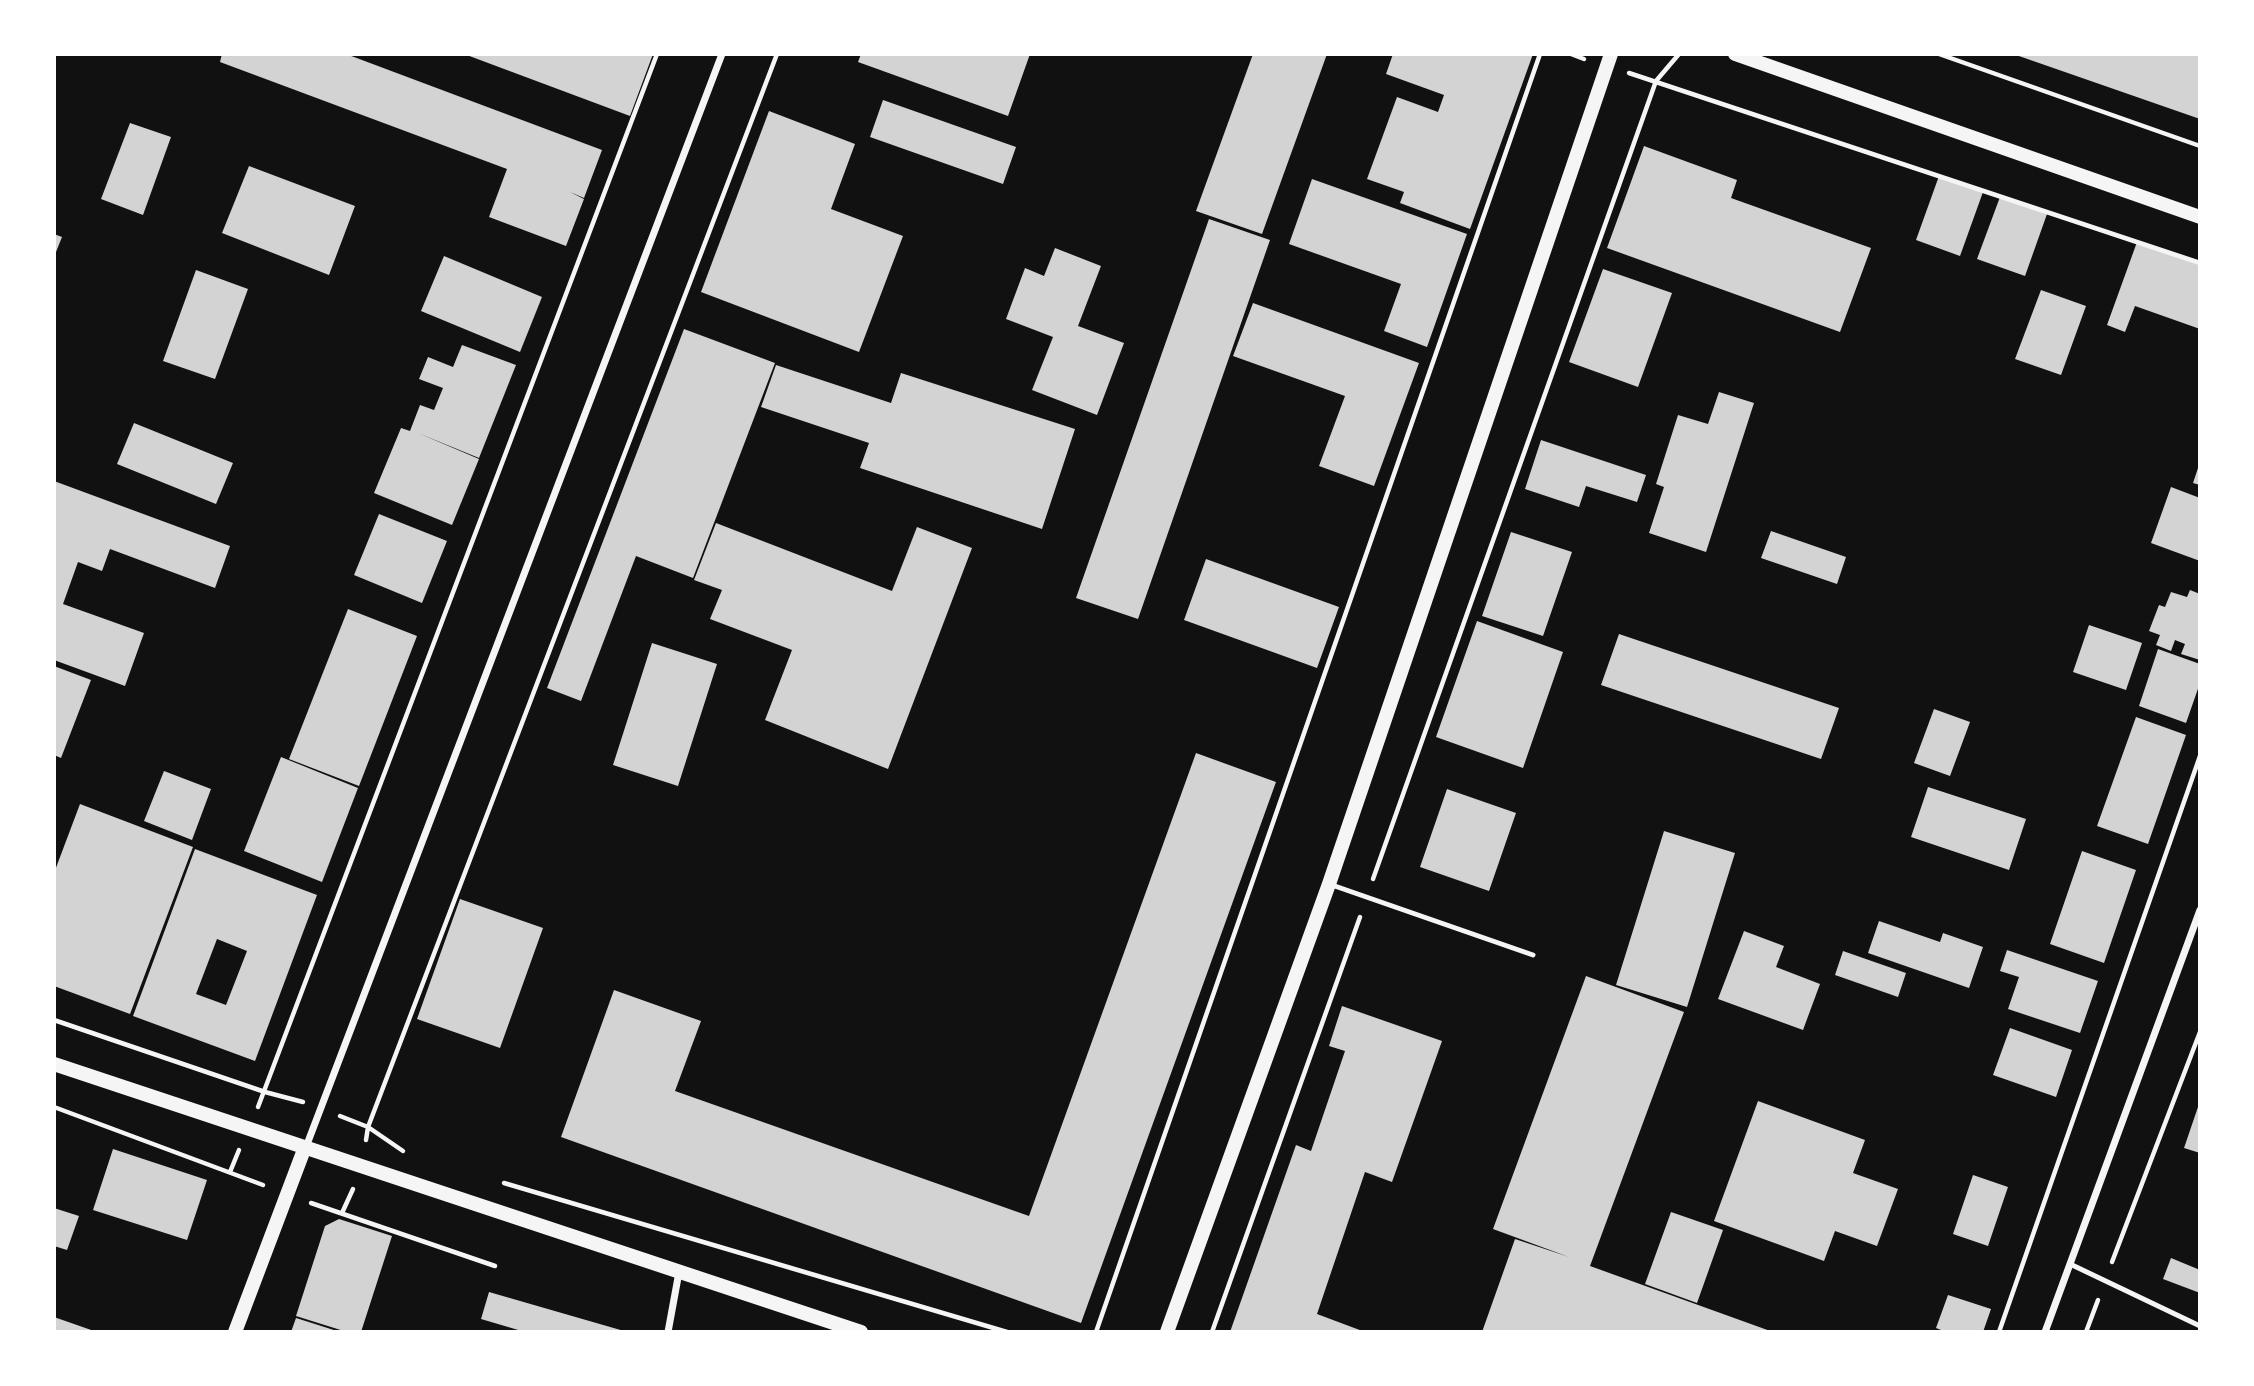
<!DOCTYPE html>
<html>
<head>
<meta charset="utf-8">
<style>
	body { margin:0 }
	#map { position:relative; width:2254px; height:1386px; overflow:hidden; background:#111; font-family:Montserrat,sans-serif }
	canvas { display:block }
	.frame { position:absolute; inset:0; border:56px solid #fff; pointer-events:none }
</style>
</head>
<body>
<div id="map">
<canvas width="2254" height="1386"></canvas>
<div class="frame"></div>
</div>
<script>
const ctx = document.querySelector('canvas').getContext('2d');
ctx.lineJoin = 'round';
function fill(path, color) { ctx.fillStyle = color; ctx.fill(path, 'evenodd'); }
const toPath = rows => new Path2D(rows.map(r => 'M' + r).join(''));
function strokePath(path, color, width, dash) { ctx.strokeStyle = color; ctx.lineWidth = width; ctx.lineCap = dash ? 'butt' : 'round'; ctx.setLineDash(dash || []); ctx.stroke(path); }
fill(toPath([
	[222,54,346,54,602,150,584,198,570,192,584,199,566,246,489,217,507,169,220,62],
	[464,54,653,54,630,116],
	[861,54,1030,54,1008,116,858,62],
	[1253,54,1327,54,1262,234,1196,211],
	[1393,54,1533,54,1470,229,1400,203,1404,192,1367,179,1397,97,1438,112,1444,95,1386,74],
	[2016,54,2200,54,2200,119,2016,55],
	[883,100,1016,147,1003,184,870,137],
	[769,111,855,144,831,209,903,236,859,352,701,292],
	[130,123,171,137,143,215,101,199],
	[1644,146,1737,180,1731,198,1871,248,1840,332,1607,248],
	[249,166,355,206,329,275,222,233],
	[1939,176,1983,192,1960,256,1916,240],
	[1312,179,1467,234,1427,347,1384,331,1401,284,1289,244],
	[2000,197,2047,214,2025,276,1977,259],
	[1209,219,1270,240,1138,619,1076,598],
	[54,234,62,237,54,257],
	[2137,242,2200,265,2200,329,2135,306,2125,332,2107,325],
	[1055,248,1101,266,1078,326,1124,343,1097,415,1032,390,1053,337,1006,319,1025,268,1044,276],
	[444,256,542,297,520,352,421,311],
	[1603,269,1672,293,1638,387,1569,362],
	[196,270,248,289,215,379,163,361],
	[2041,290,2086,306,2061,375,2015,359],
	[1253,303,1419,363,1374,486,1319,466,1345,396,1233,356],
	[684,329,775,363,693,578,636,556,581,701,547,688],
	[462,345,516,365,479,458,418,433,479,459,452,525,374,493,401,428,410,431,420,405,434,410,443,388,419,379,428,357,453,367],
	[776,365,891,403,901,373,1075,429,1042,529,860,468,869,443,761,407],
	[1719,392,1754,403,1706,552,1649,533,1664,487,1656,484,1678,415,1708,424],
	[134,423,233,463,216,504,117,464],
	[1541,440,1646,475,1637,502,1586,486,1579,507,1525,489],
	[2199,465,2200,465,2200,485,2193,483],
	[54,481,230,546,215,588,110,549,102,571,78,562,63,604,144,633,125,686,54,660],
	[2171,487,2200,498,2200,561,2151,543],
	[379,514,447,541,422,603,354,575],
	[716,523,892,591,917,527,972,548,888,769,765,720,792,650,710,619,722,590,694,580],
	[1771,531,1846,557,1837,584,1761,558],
	[1511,532,1572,552,1543,636,1482,616],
	[1206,559,1339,607,1317,668,1184,620],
	[2190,590,2200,594,2200,660,2181,654,2185,644,2175,640,2171,651,2156,645,2160,635,2149,631,2159,605,2165,607,2171,592,2187,597],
	[348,609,417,636,359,786,289,759],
	[1477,621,1563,652,1523,768,1436,737],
	[2089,625,2142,643,2126,690,2073,672],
	[1619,634,1839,708,1821,759,1601,685],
	[652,643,717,664,678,786,613,765],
	[2158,649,2200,664,2200,683,2186,723,2139,706],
	[54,666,91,680,61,758,54,755],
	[1934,709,1970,722,1950,776,1914,763],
	[2136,717,2186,735,2148,844,2097,826],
	[1196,753,1276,782,1081,1323,561,1137,614,990,701,1021,675,1091,1029,1216],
	[281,757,358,788,322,882,244,851],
	[164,771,211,789,192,840,144,821],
	[1928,787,2026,819,2009,870,1911,837],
	[1447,789,1516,813,1489,891,1420,867],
	[80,804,193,847,130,1014,54,986,54,873],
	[1664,831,1735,853,1687,1007,1616,985],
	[195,849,317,895,255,1061,133,1016],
	[217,939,247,951,226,1005,196,994],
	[2082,851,2136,870,2104,963,2050,944],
	[460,899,543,928,500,1048,417,1019],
	[1879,921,1940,942,1943,933,1983,947,1969,988,1868,953],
	[1744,931,1784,946,1776,967,1820,984,1803,1030,1718,999],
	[2007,950,2098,981,2080,1033,2008,1009,2019,977,2000,971],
	[1843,951,1906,973,1898,997,1835,975],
	[1586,976,1684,1012,1590,1266,1773,1332,1482,1332,1515,1239,1569,1257,1493,1229],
	[1342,1006,1442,1041,1392,1182,1365,1172,1317,1314,1365,1332,1230,1332,1296,1145,1311,1151,1345,1051,1329,1046],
	[2010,1028,2072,1050,2056,1097,1993,1075],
	[1758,1101,1865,1140,1853,1173,1898,1189,1877,1246,1835,1231,1824,1261,1714,1221],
	[2199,1104,2200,1104,2200,1153,2184,1148],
	[113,1149,207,1180,187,1240,93,1210],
	[1973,1175,2008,1187,1988,1246,1953,1234],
	[54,1208,79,1216,67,1250,54,1246],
	[1671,1212,1723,1230,1697,1303,1645,1284],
	[339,1219,392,1236,361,1332,347,1332,296,1316,325,1226],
	[2171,1258,2200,1270,2200,1293,2163,1279],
	[489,1292,624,1331,624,1332,525,1332,481,1319],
	[1948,1295,1991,1309,1983,1332,1946,1332,1936,1328],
	[54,1317,94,1331,93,1332,54,1332],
	[296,1318,337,1331,337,1332,291,1332]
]), '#d3d3d3');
strokePath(toPath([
	[1571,54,1584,59],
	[1939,54,2200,146],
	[1629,73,2200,263],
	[1373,879,1656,81,1679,54],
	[54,1020,265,1092,303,1102],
	[54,1107,263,1185],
	[258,1107,657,54],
	[340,1116,368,1127,403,1151],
	[366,1140,368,1127,777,54],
	[230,1172,239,1150],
	[504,1183,1007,1332],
	[311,1203,495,1266],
	[342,1213,353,1189],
	[2112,1262,2200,1032],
	[1096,1332,1540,54],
	[1212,1332,1360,917],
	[1999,1332,2200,756],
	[2086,1332,2098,1300]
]), '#f5f5f5', 4.5);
strokePath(toPath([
	[1329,884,1533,955],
	[2070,1264,2200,1326]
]), '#f5f5f5', 5);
strokePath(toPath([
	[306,1147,722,54],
	[668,1332,679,1272],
	[2045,1332,2200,910]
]), '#f5f5f5', 7);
strokePath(toPath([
	[1735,54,2200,217],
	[54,1064,861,1332],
	[235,1332,305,1147],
	[1167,1332,1329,884,1611,54]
]), '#f5f5f5', 14);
</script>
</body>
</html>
